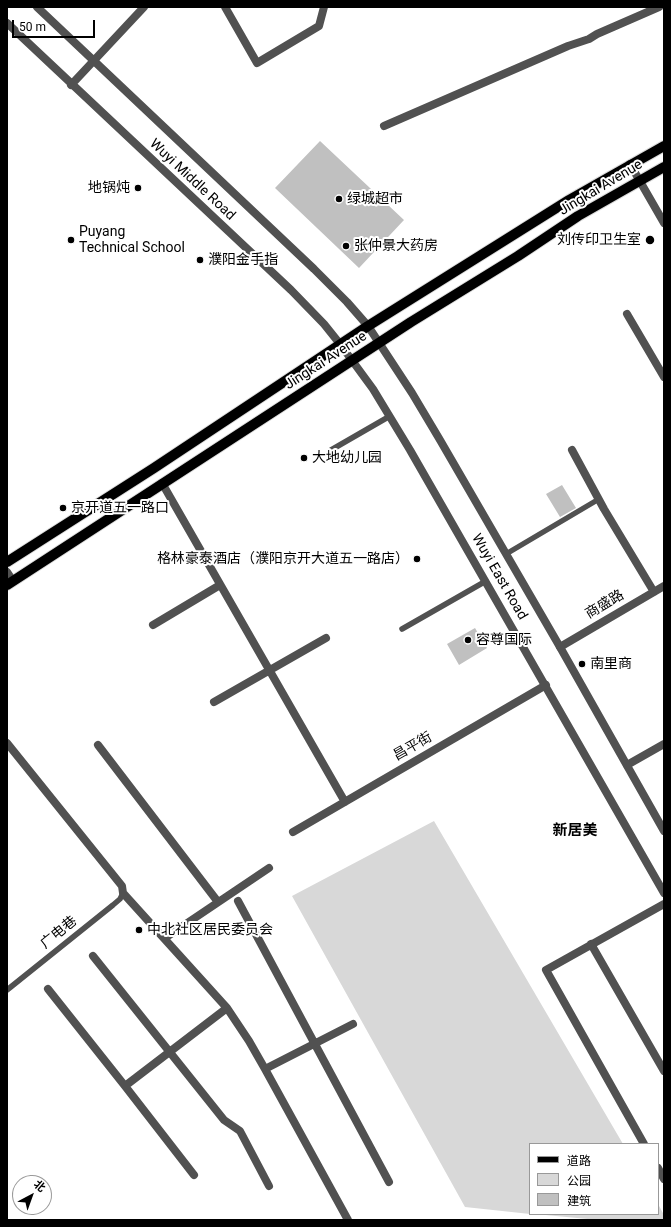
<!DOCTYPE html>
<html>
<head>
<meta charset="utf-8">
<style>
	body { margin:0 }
	#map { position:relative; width:671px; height:1227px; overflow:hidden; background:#fff; font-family:Roboto,"Noto Sans SC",sans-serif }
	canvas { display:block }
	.frame { position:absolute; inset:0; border:8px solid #000; pointer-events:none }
	.legend { position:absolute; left:529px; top:1143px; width:130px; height:72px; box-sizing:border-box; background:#fff; border:1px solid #999; margin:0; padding:5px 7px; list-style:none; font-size:12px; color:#000 }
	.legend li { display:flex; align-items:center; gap:8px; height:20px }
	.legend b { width:20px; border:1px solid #999 }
	.north { position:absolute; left:12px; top:1175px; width:40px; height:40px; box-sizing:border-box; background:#fff; border:1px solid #999; border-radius:50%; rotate:41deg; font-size:11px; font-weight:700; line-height:16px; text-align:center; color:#000 }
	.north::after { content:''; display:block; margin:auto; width:14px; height:18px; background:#000; clip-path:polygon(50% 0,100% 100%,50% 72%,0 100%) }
	.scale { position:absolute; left:12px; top:20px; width:83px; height:18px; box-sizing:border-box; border:2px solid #000; border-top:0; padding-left:5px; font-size:12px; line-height:14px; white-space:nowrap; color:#000; -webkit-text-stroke:3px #fff; paint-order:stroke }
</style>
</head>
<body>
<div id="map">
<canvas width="671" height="1227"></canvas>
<div class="frame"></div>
<ul class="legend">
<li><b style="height:5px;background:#000"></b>道路</li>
<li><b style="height:11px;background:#d8d8d8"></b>公园</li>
<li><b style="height:11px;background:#c0c0c0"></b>建筑</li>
</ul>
<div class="north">北</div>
<div class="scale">50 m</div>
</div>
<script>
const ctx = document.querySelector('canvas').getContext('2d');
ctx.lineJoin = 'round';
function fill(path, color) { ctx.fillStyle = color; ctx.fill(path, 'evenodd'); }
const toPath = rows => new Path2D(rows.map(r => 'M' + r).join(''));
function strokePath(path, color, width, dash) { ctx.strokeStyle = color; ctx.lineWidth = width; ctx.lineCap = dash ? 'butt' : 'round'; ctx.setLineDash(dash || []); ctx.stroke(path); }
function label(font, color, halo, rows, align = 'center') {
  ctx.font = font + ' Roboto,"Noto Sans SC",sans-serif'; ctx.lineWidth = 4; ctx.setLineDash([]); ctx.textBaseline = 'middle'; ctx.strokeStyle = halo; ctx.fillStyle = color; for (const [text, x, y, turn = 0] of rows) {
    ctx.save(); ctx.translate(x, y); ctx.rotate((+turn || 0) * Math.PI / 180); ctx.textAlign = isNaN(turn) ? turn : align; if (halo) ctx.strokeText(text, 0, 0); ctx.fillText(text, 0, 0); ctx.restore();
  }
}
fill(toPath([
	[434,821,623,1144,530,1144,530,1214,465,1207,292,896],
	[658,1204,664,1215,664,1220,598,1220,535,1214,658,1214]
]), '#d8d8d8');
fill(toPath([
	[320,141,404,220,359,268,275,188],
	[562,485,576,508,560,517,546,494],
	[475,628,487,648,459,665,447,644]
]), '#c0c0c0');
const primary = toPath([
	[7,562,154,468,368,326,569,200,664,146],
	[7,585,411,322,518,256,578,216,664,167]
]);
strokePath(primary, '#dbdbdb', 12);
strokePath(toPath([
	[331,450,390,416],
	[506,554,599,499],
	[402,629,486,581],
	[7,990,113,905,120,899,123,893]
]), '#515151', 5.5);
strokePath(toPath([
	[225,7,257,63,319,26,324,7],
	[384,126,568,46,589,39,597,34,659,7],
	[630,164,664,223],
	[627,314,664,377],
	[572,450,604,509,654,592],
	[162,483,345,802],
	[7,572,13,581],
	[153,625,220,585],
	[560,647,664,586],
	[214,702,326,638],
	[7,743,122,886,123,893,227,1008,249,1041,265,1069,348,1220],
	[98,745,218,902],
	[627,765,664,744],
	[293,832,546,685],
	[238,901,389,1182],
	[165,938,269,868],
	[591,944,664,1071],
	[93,956,224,1120,240,1131,269,1186],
	[48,989,125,1086,194,1175],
	[265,1069,353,1024],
	[125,1086,227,1008],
	[644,1144,546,970,664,904],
	[658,1168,664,1179]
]), '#515151', 8);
strokePath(toPath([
	[37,7,314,269,347,302,368,326,412,393,440,440,560,647,664,831],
	[7,23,291,290,324,324,340,344,373,389,410,450,664,893],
	[71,85,144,7]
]), '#515151', 8);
strokePath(primary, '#000', 10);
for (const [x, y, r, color] of [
	[138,188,4,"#000"],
	[339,199,4,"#000"],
	[71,240,4,"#000"],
	[650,240,5,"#000"],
	[346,246,4,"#000"],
	[200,260,4,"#000"],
	[304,458,4,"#000"],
	[63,508,4,"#000"],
	[417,559,4,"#000"],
	[468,640,4,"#000"],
	[582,664,4,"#000"],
	[139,930,4,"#000"]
]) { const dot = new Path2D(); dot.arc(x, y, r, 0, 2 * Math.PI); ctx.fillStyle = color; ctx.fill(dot); strokePath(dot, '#fff', 1.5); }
label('14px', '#000', '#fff', [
	["Wuyi Middle Road",192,180,43],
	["Jingkai Avenue",601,188,-31],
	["Jingkai Avenue",326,361,-33],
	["Wuyi East Road",499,577,60],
	["商盛路",605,605,-31],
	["昌平街",413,747,-30],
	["广电巷",59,933,-39]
]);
label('14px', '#000', '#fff', [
	["地锅炖",130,188,"right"],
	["绿城超市",347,199],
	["Puyang",79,232],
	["Technical School",79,248],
	["刘传印卫生室",641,240,"right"],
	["张仲景大药房",354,246],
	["濮阳金手指",208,260],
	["大地幼儿园",312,458],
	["京开道五一路口",71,508],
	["格林豪泰酒店（濮阳京开大道五一路店）",409,559,"right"],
	["容尊国际",476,640],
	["南里商",590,664],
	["中北社区居民委员会",147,930]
], 'left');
label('bold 15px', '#000', '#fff', [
	["新居美",575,831]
]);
</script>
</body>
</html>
